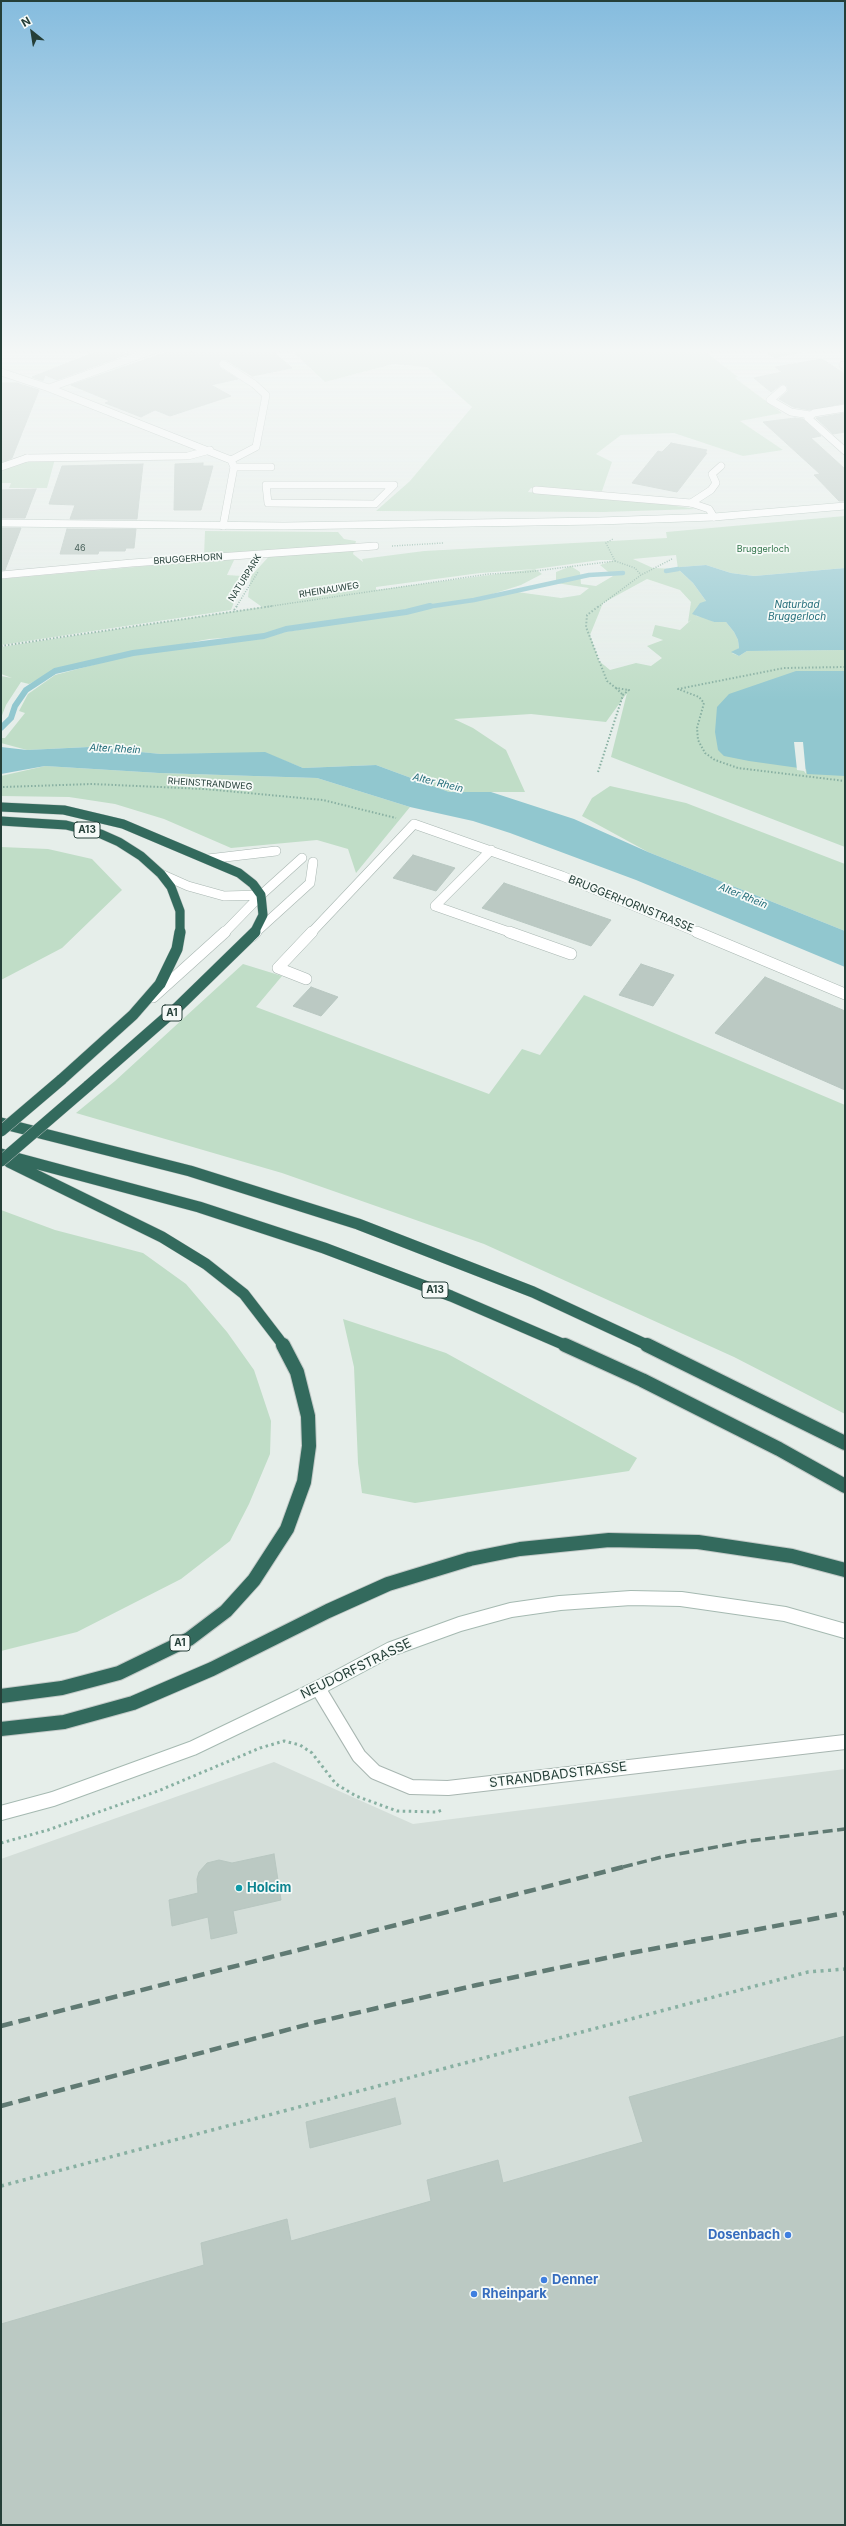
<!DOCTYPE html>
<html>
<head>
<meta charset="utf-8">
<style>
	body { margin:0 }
	#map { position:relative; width:846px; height:2526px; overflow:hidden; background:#e6eeea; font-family:Inter,sans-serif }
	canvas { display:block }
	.frame { position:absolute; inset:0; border:2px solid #253f38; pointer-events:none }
	.north { position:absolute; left:12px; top:12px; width:40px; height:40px; -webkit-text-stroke:3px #f6faf8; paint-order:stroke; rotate:330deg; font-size:11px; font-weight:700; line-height:16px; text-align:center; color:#253f38 }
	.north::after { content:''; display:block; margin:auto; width:14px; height:18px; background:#253f38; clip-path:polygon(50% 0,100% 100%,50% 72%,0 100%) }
</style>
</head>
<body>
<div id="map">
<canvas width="846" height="2526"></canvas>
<div class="frame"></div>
<div class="north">N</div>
</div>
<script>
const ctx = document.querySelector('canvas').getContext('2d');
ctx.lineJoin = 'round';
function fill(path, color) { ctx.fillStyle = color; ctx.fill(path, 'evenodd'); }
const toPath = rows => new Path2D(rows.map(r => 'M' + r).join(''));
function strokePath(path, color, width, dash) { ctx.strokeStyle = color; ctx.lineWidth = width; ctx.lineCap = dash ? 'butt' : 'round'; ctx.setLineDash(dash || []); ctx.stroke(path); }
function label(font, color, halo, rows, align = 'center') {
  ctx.font = font + ' Inter,sans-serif'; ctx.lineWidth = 3.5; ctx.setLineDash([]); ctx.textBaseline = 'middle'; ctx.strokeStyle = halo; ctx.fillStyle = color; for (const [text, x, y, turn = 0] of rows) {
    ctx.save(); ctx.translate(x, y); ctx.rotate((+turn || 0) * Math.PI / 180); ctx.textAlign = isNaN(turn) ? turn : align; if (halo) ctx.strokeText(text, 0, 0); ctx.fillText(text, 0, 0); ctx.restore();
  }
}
fill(toPath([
	[274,1762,413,1824,845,1769,845,2525,1,2525,1,1859]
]), '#d4ded9');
fill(toPath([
	[290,349,702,349,738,377,735,378,782,413,740,421,783,450,743,456,674,433,621,435,596,454,612,462,602,491,531,488,528,492,639,500,696,509,604,512,376,511,410,481,472,407,427,367,393,364,325,382],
	[762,349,820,349,774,358],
	[55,459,47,488,9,488,11,483,1,483,1,460],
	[845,516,845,568,754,576,731,573,706,565,681,567,678,569,693,583,706,601,696,616,705,617,714,622,726,622,734,632,738,640,739,648,732,653,739,656,747,651,845,650,845,847,611,757,627,693,606,722,531,714,454,719,473,728,506,750,525,792,449,792,376,765,303,768,265,753,161,754,88,747,27,750,1,743,1,738,5,738,25,713,19,711,28,694,55,675,146,651,60,669,29,684,21,682,6,705,1,718,1,676,12,678,1,674,1,647,262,607,248,597,251,576,273,552,204,556,205,531,338,532,344,539,356,541,353,554,363,562,362,559,424,551,667,538,666,532],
	[676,555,678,569,653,568,633,559],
	[600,560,614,560,600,565,613,576,596,586,581,584,580,572,571,566,556,572,556,583,589,588,580,595,561,598,517,592,475,601,441,605,419,610,285,632,260,639,147,651,209,639,264,635,288,627,337,623,483,597,521,585,542,574,535,569,376,590,376,587,480,573,535,569],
	[647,579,680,590,691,602,688,622,691,620,680,630,655,625,652,636,663,640,647,646,662,658,651,666,636,663,610,670,599,661,590,635,603,603],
	[256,557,259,558,238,592,231,610,1,645,1,579,235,558,227,575,242,576],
	[45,766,159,773,317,778,410,807,356,873,348,849,317,840,231,848,164,819,115,804,69,797,1,796,1,776],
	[610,786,686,803,845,864,845,931,648,852,582,816,592,798],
	[1,847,48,849,92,859,122,890,62,948,1,980],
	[243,964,282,976,256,1007,489,1094,522,1049,540,1055,584,995,845,1105,845,1414,734,1357,484,1244,282,1173,76,1113,115,1081],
	[1,1210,55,1230,143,1253,186,1284,227,1332,254,1370,271,1421,270,1454,249,1504,230,1541,181,1579,77,1632,1,1651],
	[343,1319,446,1353,637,1458,629,1471,415,1503,362,1493,358,1463,354,1367]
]), '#c0ddc7');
fill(toPath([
	[706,565,731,573,754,576,845,568,845,650,747,651,739,656,731,652,739,648,738,640,734,632,726,622,714,622,692,614,700,603,706,601,693,583,678,569,680,567],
	[796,671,845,671,845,776,807,774,806,769,749,761,724,756,718,750,715,732,717,707,729,694],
	[1,747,27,750,89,747,161,754,265,752,303,768,376,765,449,792,491,792,574,819,648,852,845,931,845,967,636,880,510,833,473,821,410,807,317,778,159,773,45,766,1,774]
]), '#91c7cf');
fill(toPath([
	[794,742,803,742,806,774,804,771,797,770]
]), '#e6eeea');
strokePath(toPath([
	[666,571,678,569],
	[426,607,474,600,589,575,623,573]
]), '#91c7cf', 4.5);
strokePath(toPath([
	[1,728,11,718,15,706,26,690,55,671,133,653,264,636,286,629,406,612,430,606]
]), '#91c7cf', 6);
const building = toPath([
	[103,349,115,349,128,354,57,380,45,375,43,381,32,377,103,349],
	[176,349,192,353,204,349,270,349,292,368,252,376,226,360,221,359,219,367,238,379,211,385,231,396,170,416,155,410,141,417,105,403,110,401,71,385,176,349],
	[822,359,845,374,845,403,810,410,793,407,779,399,788,391,787,386,782,384,771,392,754,378,782,372,775,367,822,359],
	[1,383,17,383,39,390,12,458,1,462,1,383],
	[845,413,845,432,833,434,816,418,845,413],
	[795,418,803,419,821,436,811,438,845,469,845,501,839,501,814,475,820,474,763,422,795,418],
	[671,443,707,450,705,453,707,453,677,492,632,483,658,451,662,452,671,443],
	[203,463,203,466,213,466,201,510,174,510,175,464,203,463],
	[143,464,137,519,70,519,75,505,49,504,62,466,143,464],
	[36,489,25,518,1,518,1,490,36,489],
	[1,528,21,528,5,570,1,570,1,528],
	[67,529,136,529,134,548,126,548,125,551,99,551,98,554,60,554,67,529],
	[413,855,455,868,436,891,393,878,413,855],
	[504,883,611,920,591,946,482,908,504,883],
	[641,964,674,975,653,1006,619,995,641,964],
	[765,977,845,1011,845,1090,715,1033,765,977],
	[311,987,338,997,321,1016,293,1006,311,987],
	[274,1854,281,1900,233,1911,237,1933,211,1939,208,1917,172,1926,169,1900,198,1893,197,1879,199,1872,207,1863,219,1860,232,1863,274,1854],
	[845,2036,845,2525,1,2525,1,2324,204,2265,201,2243,287,2219,291,2241,431,2201,427,2180,498,2160,503,2183,643,2142,629,2097,845,2036],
	[395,2098,401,2124,310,2148,306,2122,395,2098]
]);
fill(building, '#bbc9c3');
strokePath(building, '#b8c7c1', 1);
const laneFar2 = toPath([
	[223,364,254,384,266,395,256,447,231,460],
	[843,365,845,366],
	[783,389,770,400,791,412,810,415],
	[1,467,27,458],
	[234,467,271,467],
	[266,485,394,485,375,504,268,503,266,485],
	[691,503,711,490,716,483,712,474,721,466]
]);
const laneFar1 = toPath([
	[491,850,435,906,512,933],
	[208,859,276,851],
	[161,874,188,886,224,896,261,895],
	[224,933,261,895,302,858],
	[255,933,310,883,313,862],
	[311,933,414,824,562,876,699,933]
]);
const lane = toPath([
	[509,932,571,954],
	[697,932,845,994],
	[252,936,256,932],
	[306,979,278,968,312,932],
	[153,997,225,932]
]);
const streetFar1 = toPath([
	[1,372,49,388,231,460,234,467,223,526],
	[49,388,157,349],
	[845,408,814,413,808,418,845,451],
	[27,458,188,456,210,450],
	[536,490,691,503,709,509,714,517],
	[1,575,132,563,375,546]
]);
const street = toPath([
	[318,1688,359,1756,375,1772,411,1787,448,1788,845,1742]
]);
const secondaryFar1 = toPath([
	[1,523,284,526,599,521,714,517,845,506]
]);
const secondary = toPath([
	[1,1813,53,1799,193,1748,318,1688,391,1649,460,1624,511,1610,560,1603,631,1598,681,1599,785,1614,845,1631]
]);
const highwayFar2 = toPath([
	[1,807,64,810,123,824,239,873,253,884,261,895,263,915,254,933],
	[1,821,66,825,101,834,119,842,141,856,161,874,171,887,180,911,180,933]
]);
const highwayFar1 = toPath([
	[61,1080,133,1015,160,984,177,949,180,932],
	[88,1086,177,1008,255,932],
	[1,1123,190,1171,358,1224,533,1292,649,1346],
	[1,1154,199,1207,324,1248,451,1296,567,1346],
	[9,1162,162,1237,206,1264,244,1294,284,1346]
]);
const highway = toPath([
	[565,1345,642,1380,779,1449,845,1486],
	[647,1345,845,1443],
	[1,1696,62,1688,119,1673,189,1639,226,1611,254,1580,287,1529,304,1482,309,1446,308,1416,297,1372,283,1345],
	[1,1729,64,1722,133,1703,212,1669,328,1611,388,1584,470,1559,520,1549,609,1540,698,1542,792,1556,845,1570]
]);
strokePath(laneFar2, '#a8b6b1', 8);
strokePath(laneFar1, '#a8b6b1', 10);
strokePath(lane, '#a8b6b1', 12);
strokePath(streetFar1, '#a8b6b1', 8);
strokePath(street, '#a8b6b1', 16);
strokePath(secondaryFar1, '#a5b9b1', 8);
strokePath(secondary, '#a5b9b1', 16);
strokePath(highwayFar2, '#c2c9c7', 10);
strokePath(highwayFar1, '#c2c9c7', 12);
strokePath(highway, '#c2c9c7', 16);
strokePath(toPath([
	[392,546,443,543],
	[615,561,635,568,641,575],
	[236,607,258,572],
	[265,607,489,574,527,572,615,561,606,543,613,539],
	[598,607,641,575,672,559]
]), '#88b0a2', 1.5, [1, 1.5]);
strokePath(toPath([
	[234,610,237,606],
	[1,646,272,606],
	[845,667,784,668,678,689,699,697,704,703,697,728,698,740,705,753,715,760,738,768,845,781],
	[616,688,623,695],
	[598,772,623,695,629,690,616,688,607,681,586,627,587,615,599,606],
	[3,787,92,784,205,789,323,800,396,818]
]), '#88b0a2', 2, [1.5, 2]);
strokePath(toPath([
	[1,1843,48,1830,158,1791,260,1748,284,1741,300,1745,312,1753,336,1784,356,1796,397,1811,437,1812,442,1810]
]), '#88b0a2', 3, [2.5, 3.5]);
strokePath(toPath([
	[1,2186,808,1972,845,1969]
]), '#88b0a2', 3.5, [3, 4.5]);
strokePath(laneFar2, '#fff', 7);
strokePath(laneFar1, '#fff', 9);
strokePath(lane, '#fff', 11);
strokePath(streetFar1, '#fff', 7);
strokePath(street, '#fff', 14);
strokePath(secondaryFar1, '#fff', 7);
strokePath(secondary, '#fff', 14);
strokePath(highwayFar2, '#336a5d', 9);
strokePath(highwayFar1, '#336a5d', 11);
strokePath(highway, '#336a5d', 14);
strokePath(toPath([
	[623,1867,662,1857,748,1841,845,1829]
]), '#607a73', 3.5, [10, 4.5]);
strokePath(toPath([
	[1,2026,627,1866],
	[1,2106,317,2022,477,1985,620,1955,845,1913]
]), '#607a73', 4.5, [12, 6]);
const highwayBridge = toPath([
	[1,1131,61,1080],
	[1,1161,88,1086]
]);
strokePath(highwayBridge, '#c2c9c7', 12, []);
strokePath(highwayBridge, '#336a5d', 11);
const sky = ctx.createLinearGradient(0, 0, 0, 702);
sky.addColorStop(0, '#85bcde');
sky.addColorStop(0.5, '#f4f7f6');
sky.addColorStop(1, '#f4f7f600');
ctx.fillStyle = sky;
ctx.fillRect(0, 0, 846, 702);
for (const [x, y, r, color] of [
	[239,1888,4,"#0f9aa8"],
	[788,2235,4,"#3f7fe0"],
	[544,2280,4,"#3f7fe0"],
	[474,2294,4,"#3f7fe0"]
]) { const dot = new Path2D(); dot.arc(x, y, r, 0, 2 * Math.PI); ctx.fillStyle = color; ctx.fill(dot); strokePath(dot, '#f6faf8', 1.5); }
label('9px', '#4a625b', null, [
	["46",80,548]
]);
label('9px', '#31744a', '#f6faf8', [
	["Bruggerloch",763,549]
]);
label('9px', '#253f38', '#f6faf8', [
	["BRUGGERHORN",188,559,-4],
	["NATURPARK",245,578,-58],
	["RHEINAUWEG",329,590,-9],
	["RHEINSTRANDWEG",210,784,4]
]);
label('italic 10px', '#226c79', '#f6faf8', [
	["Naturbad",797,605],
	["Bruggerloch",797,617],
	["Alter Rhein",115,749,3],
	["Alter Rhein",438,783,14],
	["Alter Rhein",743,896,22]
]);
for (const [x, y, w] of [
	[87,830,26],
	[172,1013,20],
	[435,1290,26],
	[180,1643,20]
]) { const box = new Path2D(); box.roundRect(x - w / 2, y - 8, w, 16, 3); ctx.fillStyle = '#f6faf8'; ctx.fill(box); strokePath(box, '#253f38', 1); }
label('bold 10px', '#253f38', null, [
	["A13",87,830],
	["A1",172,1013],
	["A13",435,1290],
	["A1",180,1643]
]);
label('11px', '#253f38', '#f6faf8', [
	["BRUGGERHORNSTRASSE",631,904,22]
]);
label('13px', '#253f38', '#f6faf8', [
	["NEUDORFSTRASSE",356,1669,-26],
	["STRANDBADSTRASSE",558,1775,-7]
]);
label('bold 13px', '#0d838f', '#f6faf8', [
	["Holcim",247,1888]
], 'left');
label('bold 13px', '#366cbe', '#f6faf8', [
	["Dosenbach",780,2235,"right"],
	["Denner",552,2280],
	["Rheinpark",482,2294]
], 'left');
</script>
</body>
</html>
